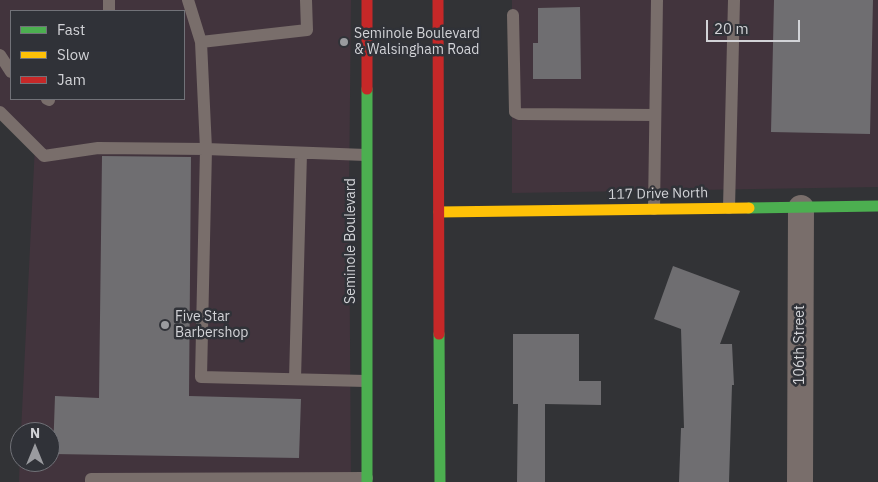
<!DOCTYPE html>
<html>
<head>
<meta charset="utf-8">
<style>
	body { margin:0 }
	#map { position:relative; width:878px; height:482px; overflow:hidden; background:#323336; font-family:"IBM Plex Sans",sans-serif }
	canvas { display:block }
	.legend { position:absolute; left:10px; top:10px; width:175px; height:90px; box-sizing:border-box; background:#303238; border:1px solid #717278; margin:0; padding:6px 9px; list-style:none; font-size:15px; color:#d2d3d7 }
	.legend li { display:flex; align-items:center; gap:10px; height:25px }
	.legend b { width:25px; border:1px solid #717278 }
	.north { position:absolute; left:10px; top:422px; width:50px; height:50px; box-sizing:border-box; background:#303238; border:1px solid #717278; border-radius:50%; rotate:0deg; font-size:14px; font-weight:700; line-height:20px; text-align:center; color:#d2d3d7 }
	.north::after { content:''; display:block; margin:auto; width:18px; height:22px; background:#9a9b9f; clip-path:polygon(50% 0,100% 100%,50% 72%,0 100%) }
	.scale { position:absolute; left:706px; top:20px; width:94px; height:22px; box-sizing:border-box; border:2px solid #d2d3d7; border-top:0; padding-left:6px; font-size:15px; line-height:18px; white-space:nowrap; color:#d2d3d7; -webkit-text-stroke:4px #303238; paint-order:stroke }
</style>
</head>
<body>
<div id="map">
<canvas width="878" height="482"></canvas>
<ul class="legend">
<li><b style="height:6px;background:#4caf50"></b>Fast</li>
<li><b style="height:6px;background:#ffc107"></b>Slow</li>
<li><b style="height:6px;background:#c62828"></b>Jam</li>
</ul>
<div class="north">N</div>
<div class="scale">20 m</div>
</div>
<script>
const ctx = document.querySelector('canvas').getContext('2d');
ctx.lineJoin = 'round';
function fill(path, color) { ctx.fillStyle = color; ctx.fill(path, 'evenodd'); }
const toPath = rows => new Path2D(rows.map(r => 'M' + r).join(''));
function strokePath(path, color, width, dash) { ctx.strokeStyle = color; ctx.lineWidth = width; ctx.lineCap = dash ? 'butt' : 'round'; ctx.setLineDash(dash || []); ctx.stroke(path); }
function label(font, color, halo, rows, align = 'center') {
  ctx.font = font + ' "IBM Plex Sans",sans-serif'; ctx.lineWidth = 5; ctx.setLineDash([]); ctx.textBaseline = 'middle'; ctx.strokeStyle = halo; ctx.fillStyle = color; for (const [text, x, y, turn = 0] of rows) {
    ctx.save(); ctx.translate(x, y); ctx.rotate((+turn || 0) * Math.PI / 180); ctx.textAlign = isNaN(turn) ? turn : align; if (halo) ctx.strokeText(text, 0, 0); ctx.fillText(text, 0, 0); ctx.restore();
  }
}
fill(toPath([
	[0,0,351,0,349,195,351,482,19,482,20,452,20,462,50,462,50,432,21,432,35,145,0,111],
	[11,11,184,11,184,99,11,99],
	[512,0,878,0,878,187,512,193]
]), '#42343d');
fill(toPath([
	[774,0,873,0,870,134,771,132],
	[580,7,581,79,533,79,533,43,538,43,538,8],
	[102,156,191,157,189,396,301,399,299,458,53,454,55,396,99,398],
	[673,266,740,291,720,344,732,344,734,385,732,385,729,482,679,482,681,428,684,428,681,329,654,319],
	[513,334,579,334,579,381,601,381,601,405,545,404,545,482,517,482,518,404,513,404]
]), '#6f6e71');
strokePath(toPath([
	[109,11,109,0],
	[513,15,515,112,519,114,655,115],
	[201,42,307,30,306,0],
	[0,55,11,72],
	[47,99,49,100],
	[0,112,44,156,98,148,206,149,201,42,188,0],
	[366,155,206,149,201,377,366,381],
	[729,208,734,0],
	[654,209,657,0],
	[295,379,301,153],
	[91,482,91,479,367,478]
]), '#796e6b', 12);
strokePath(toPath([
	[800,482,801,208]
]), '#796e6b', 26);
strokePath(toPath([
	[367,89,367,482],
	[749,208,878,206],
	[439,334,440,482]
]), '#4caf50', 11);
strokePath(toPath([
	[439,212,749,208]
]), '#ffc107', 11);
strokePath(toPath([
	[438,0,439,334],
	[367,89,367,0]
]), '#c62828', 11);
for (const [x, y, r, color] of [
	[344,42,5,"#9a9b9f"],
	[165,325,5,"#9a9b9f"]
]) { const dot = new Path2D(); dot.arc(x, y, r, 0, 2 * Math.PI); ctx.fillStyle = color; ctx.fill(dot); strokePath(dot, '#303238', 2); }
label('14px', '#d2d3d7', '#303238', [
	["Seminole Boulevard",354,34],
	["& Walsingham Road",354,50],
	["Five Star",175,317],
	["Barbershop",175,333]
], 'left');
label('14px', '#d2d3d7', '#303238', [
	["117 Drive North",658,194,-1],
	["Seminole Boulevard",351,241,-90],
	["106th Street",800,345,-90]
]);
</script>
</body>
</html>
